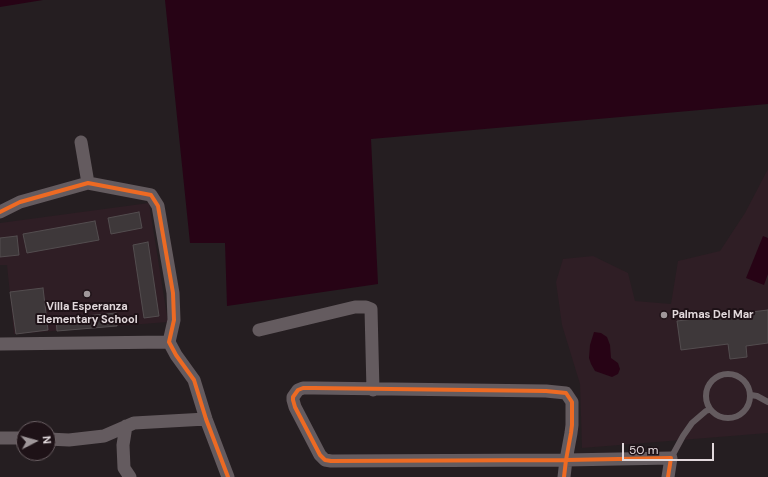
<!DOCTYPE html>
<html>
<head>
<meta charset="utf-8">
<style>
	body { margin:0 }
	#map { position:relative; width:768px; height:477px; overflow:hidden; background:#251e21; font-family:"DM Sans",sans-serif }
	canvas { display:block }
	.north { position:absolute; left:16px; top:421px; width:40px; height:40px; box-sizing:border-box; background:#1e1217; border:1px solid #6c6165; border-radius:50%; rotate:84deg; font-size:11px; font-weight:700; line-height:16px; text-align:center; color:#e1d8db }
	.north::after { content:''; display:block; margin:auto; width:14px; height:18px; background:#9f979a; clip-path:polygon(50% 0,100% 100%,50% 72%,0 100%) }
	.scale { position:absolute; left:622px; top:443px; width:92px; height:18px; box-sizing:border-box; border:2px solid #e1d8db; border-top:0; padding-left:5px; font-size:12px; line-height:14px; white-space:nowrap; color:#e1d8db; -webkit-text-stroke:3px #1e1217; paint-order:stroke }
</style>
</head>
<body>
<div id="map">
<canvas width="768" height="477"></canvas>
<div class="north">N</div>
<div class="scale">50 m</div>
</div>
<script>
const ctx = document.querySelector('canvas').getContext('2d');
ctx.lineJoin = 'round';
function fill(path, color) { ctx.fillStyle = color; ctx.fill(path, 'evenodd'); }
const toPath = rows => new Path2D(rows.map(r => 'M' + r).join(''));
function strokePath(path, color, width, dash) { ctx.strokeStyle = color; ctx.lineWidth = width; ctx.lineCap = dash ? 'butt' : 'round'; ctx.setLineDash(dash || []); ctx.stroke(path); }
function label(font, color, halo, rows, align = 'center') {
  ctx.font = font + ' "DM Sans",sans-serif'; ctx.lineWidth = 4; ctx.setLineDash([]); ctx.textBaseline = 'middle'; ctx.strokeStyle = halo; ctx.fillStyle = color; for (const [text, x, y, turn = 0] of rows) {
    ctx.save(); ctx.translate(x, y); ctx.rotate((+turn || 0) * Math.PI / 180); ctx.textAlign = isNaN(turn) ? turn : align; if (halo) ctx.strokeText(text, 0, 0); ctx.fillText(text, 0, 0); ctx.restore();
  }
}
fill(toPath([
	[768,169,768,433,582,448,580,384,562,325,556,282,563,259,593,256,628,273,635,301,671,304,678,261,720,251,745,213],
	[149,203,168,322,14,334,7,265,0,265,0,223]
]), '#2f1e25');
fill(toPath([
	[0,0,43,0,0,7],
	[165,0,768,0,768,104,371,139,378,284,227,306,225,243,190,243],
	[763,236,768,238,768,274,764,285,746,278],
	[594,332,601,333,607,337,610,345,611,358,618,363,620,369,618,374,612,377,595,371,591,364,589,358,590,345]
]), '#270315');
const building = toPath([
	[139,212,142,228,111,234,108,218,139,212],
	[95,221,99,240,27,253,23,234,95,221],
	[17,236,19,255,0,257,0,238,17,236],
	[148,242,159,316,144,318,133,245,148,242],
	[43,288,48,330,16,334,10,292,43,288],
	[768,310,768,343,746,346,747,357,730,359,728,344,681,350,677,321,768,310],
	[116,313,117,326,57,331,56,319,116,313]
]);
fill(building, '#3e383a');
strokePath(building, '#534d4f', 1);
strokePath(toPath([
	'706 396a22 22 0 1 1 44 0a22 22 0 1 1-44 0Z',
	[751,395,757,396,768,402],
	[671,458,683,436,692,423,706,411,709,410]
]), '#645b5f', 6);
strokePath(toPath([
	[81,142,88,183],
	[0,212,20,202,88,183,151,195,158,206,173,293,174,320,169,342,176,355,194,380,206,419,228,477],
	[259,330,355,307,366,307,371,309,373,390],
	[0,344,169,342],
	[126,426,123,445,124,468,130,477],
	[0,438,24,438],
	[48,439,69,440,104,436,134,423,206,419],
	[564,477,566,460,571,433,572,425,572,402,566,393,546,391,314,388,303,388,298,390,293,397,293,400,295,407,320,455,325,460,331,461,566,460,671,458,668,477]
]), '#645b5f', 13);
strokePath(toPath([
	[0,212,20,202,88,183,151,195,158,206,173,293,174,320,169,342,176,355,194,380,206,419,228,477],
	[564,477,566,460,571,433,572,425,572,402,566,393,546,391,314,388,303,388,298,390,293,397,293,400,295,407,320,455,325,460,331,461,566,460,671,458,668,477]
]), '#ed6a23', 4);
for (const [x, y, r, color] of [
	[87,294,4,"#9f979a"],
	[664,315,4,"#9f979a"]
]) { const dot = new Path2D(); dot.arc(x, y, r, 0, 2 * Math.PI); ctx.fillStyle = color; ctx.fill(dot); strokePath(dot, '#1e1217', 1.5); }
label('bold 11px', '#e1d8db', '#1e1217', [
	["Villa Esperanza",87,307],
	["Elementary School",87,320],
	["Palmas Del Mar",672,315,"left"]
]);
</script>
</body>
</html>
